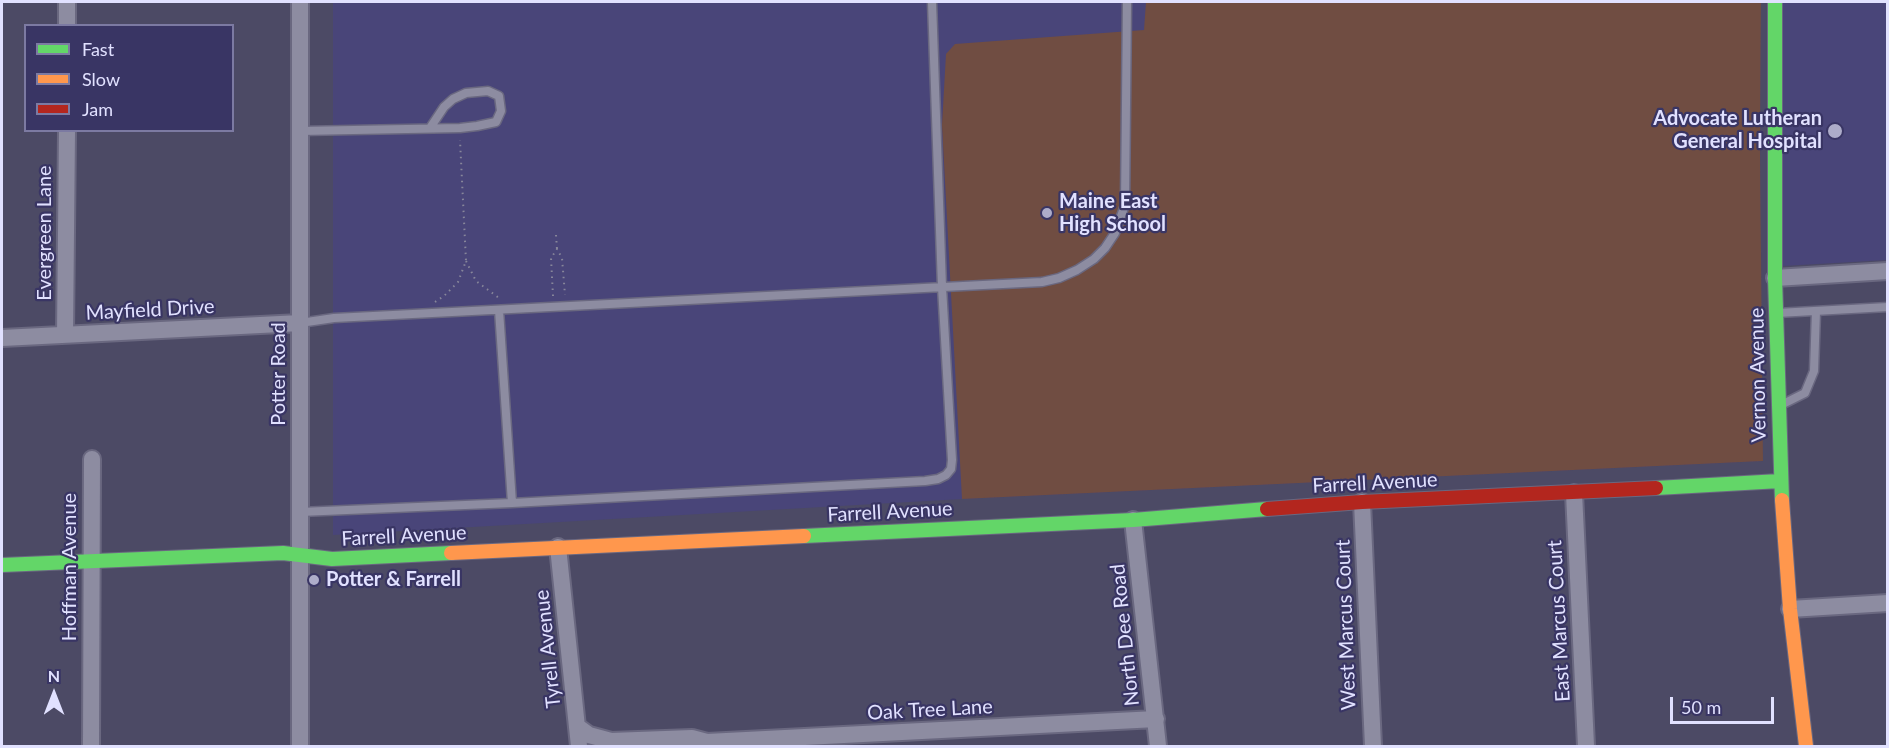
<!DOCTYPE html>
<html>
<head>
<meta charset="utf-8">
<style>
	body { margin:0 }
	#map { position:relative; width:1889px; height:748px; overflow:hidden; background:#4c4a65; font-family:Lato,sans-serif }
	canvas { display:block }
	.frame { position:absolute; inset:0; border:3px solid #e1e1ff; pointer-events:none }
	.legend { position:absolute; left:24px; top:24px; width:210px; height:108px; box-sizing:border-box; background:#393564; border:2px solid #7c7aa2; margin:0; padding:8px 10px; list-style:none; font-size:18px; color:#e1e1ff }
	.legend li { display:flex; align-items:center; gap:12px; height:30px }
	.legend b { width:30px; border:2px solid #7c7aa2 }
	.north { position:absolute; left:24px; top:664px; width:60px; height:60px; -webkit-text-stroke:4px #393564; paint-order:stroke; rotate:0deg; font-size:16px; font-weight:700; line-height:24px; text-align:center; color:#e1e1ff }
	.north::after { content:''; display:block; margin:auto; width:21px; height:27px; background:#e1e1ff; clip-path:polygon(50% 0,100% 100%,50% 72%,0 100%) }
	.scale { position:absolute; left:1670px; top:697px; width:104px; height:27px; box-sizing:border-box; border:3px solid #e1e1ff; border-top:0; padding-left:8px; font-size:18px; line-height:21px; white-space:nowrap; color:#e1e1ff; -webkit-text-stroke:4px #393564; paint-order:stroke }
</style>
</head>
<body>
<div id="map">
<canvas width="1889" height="748"></canvas>
<div class="frame"></div>
<ul class="legend">
<li><b style="height:8px;background:#63d668"></b>Fast</li>
<li><b style="height:8px;background:#ff974d"></b>Slow</li>
<li><b style="height:8px;background:#b3261e"></b>Jam</li>
</ul>
<div class="north">N</div>
<div class="scale">50 m</div>
</div>
<script>
const ctx = document.querySelector('canvas').getContext('2d');
ctx.lineJoin = 'round';
function fill(path, color) { ctx.fillStyle = color; ctx.fill(path, 'evenodd'); }
const toPath = rows => new Path2D(rows.map(r => 'M' + r).join(''));
function strokePath(path, color, width, dash) { ctx.strokeStyle = color; ctx.lineWidth = width; ctx.lineCap = dash ? 'butt' : 'round'; ctx.setLineDash(dash || []); ctx.stroke(path); }
function label(font, color, halo, rows, align = 'center') {
  ctx.font = font + ' Lato,sans-serif'; ctx.lineWidth = 4.5; ctx.setLineDash([]); ctx.textBaseline = 'middle'; ctx.strokeStyle = halo; ctx.fillStyle = color; for (const [text, x, y, turn = 0] of rows) {
    ctx.save(); ctx.translate(x, y); ctx.rotate((+turn || 0) * Math.PI / 180); ctx.textAlign = isNaN(turn) ? turn : align; if (halo) ctx.strokeText(text, 0, 0); ctx.fillText(text, 0, 0); ctx.restore();
  }
}
fill(toPath([
	[333,2,1761,2,1760,146,1763,461,962,499,333,535],
	[1783,2,1887,2,1887,260,1782,266]
]), '#494579');
fill(toPath([
	[1146,2,1761,2,1760,146,1763,461,962,499,942,125,946,54,955,44,1144,30]
]), '#704d42');
const lane = toPath([
	[300,131,460,128,477,126,496,122,501,111,499,96,488,91,466,93,453,99,444,107,430,128],
	[499,310,512,503],
	[1777,313,1888,307],
	[300,323,334,318,1042,282,1059,278,1077,270,1094,259,1105,248,1115,233,1125,205,1127,2],
	[1781,405,1805,393,1814,371,1816,311],
	[300,512,512,503,925,481,938,479,946,475,951,469,952,460,942,287,932,2]
]);
const street = toPath([
	[67,26,67,2],
	[1775,278,1888,271],
	[65,335,67,130],
	[2,338,300,323],
	[1574,493,1586,746],
	[1362,502,1373,746],
	[1133,520,1158,746],
	[558,547,579,746],
	[1790,609,1888,603],
	[578,727,589,735,611,741,692,738,707,742],
	[91,746,92,459],
	[300,746,300,2],
	[696,746,707,742,1156,719]
]);
const fast = toPath([
	[1775,2,1775,278,1782,500],
	[1656,488,1780,481],
	[804,536,1133,520,1267,509],
	[2,565,283,553,332,559,451,553]
]);
const slow = toPath([
	[1782,500,1790,609,1806,746],
	[451,553,804,536]
]);
const jam = toPath([
	[1267,509,1362,502,1656,488]
]);
strokePath(lane, '#6a6880', 11);
strokePath(street, '#6a6880', 20);
strokePath(fast, '#6a6880', 16);
strokePath(slow, '#6a6880', 16);
strokePath(jam, '#6a6880', 16);
strokePath(toPath([
	[556,235,557,249],
	[466,261,476,281,499,298],
	[553,296,551,258,557,249,562,258,565,295],
	[435,302,444,296,458,282,466,261,460,140]
]), '#87869a', 2, [1.5, 4.5]);
strokePath(lane, '#8d8ca1', 8);
strokePath(street, '#8d8ca1', 16);
strokePath(fast, '#63d668', 14);
strokePath(slow, '#ff974d', 14);
strokePath(jam, '#b3261e', 14);
for (const [x, y, r, color] of [
	[1835,131,8,"#adacc9"],
	[1047,213,6,"#adacc9"],
	[314,580,6,"#adacc9"]
]) { const dot = new Path2D(); dot.arc(x, y, r, 0, 2 * Math.PI); ctx.fillStyle = color; ctx.fill(dot); strokePath(dot, '#393564', 2); }
label('bold 20px', '#e1e1ff', '#393564', [
	["Advocate Lutheran",1822,119,"right"],
	["General Hospital",1822,142,"right"],
	["Maine East",1059,202],
	["High School",1059,225],
	["Potter & Farrell",326,580]
], 'left');
label('20px', '#e1e1ff', '#393564', [
	["Evergreen Lane",45,233,-90],
	["Mayfield Drive",150,310,-3],
	["Potter Road",279,374,-90],
	["Vernon Avenue",1758,375,-91],
	["Farrell Avenue",1375,483,-3],
	["Farrell Avenue",890,512,-3],
	["Farrell Avenue",404,536,-3],
	["Hoffman Avenue",70,567,-90],
	["East Marcus Court",1559,621,-93],
	["West Marcus Court",1346,625,-92],
	["North Dee Road",1125,635,-96],
	["Tyrell Avenue",548,649,-96],
	["Oak Tree Lane",930,710,-3]
]);
</script>
</body>
</html>
